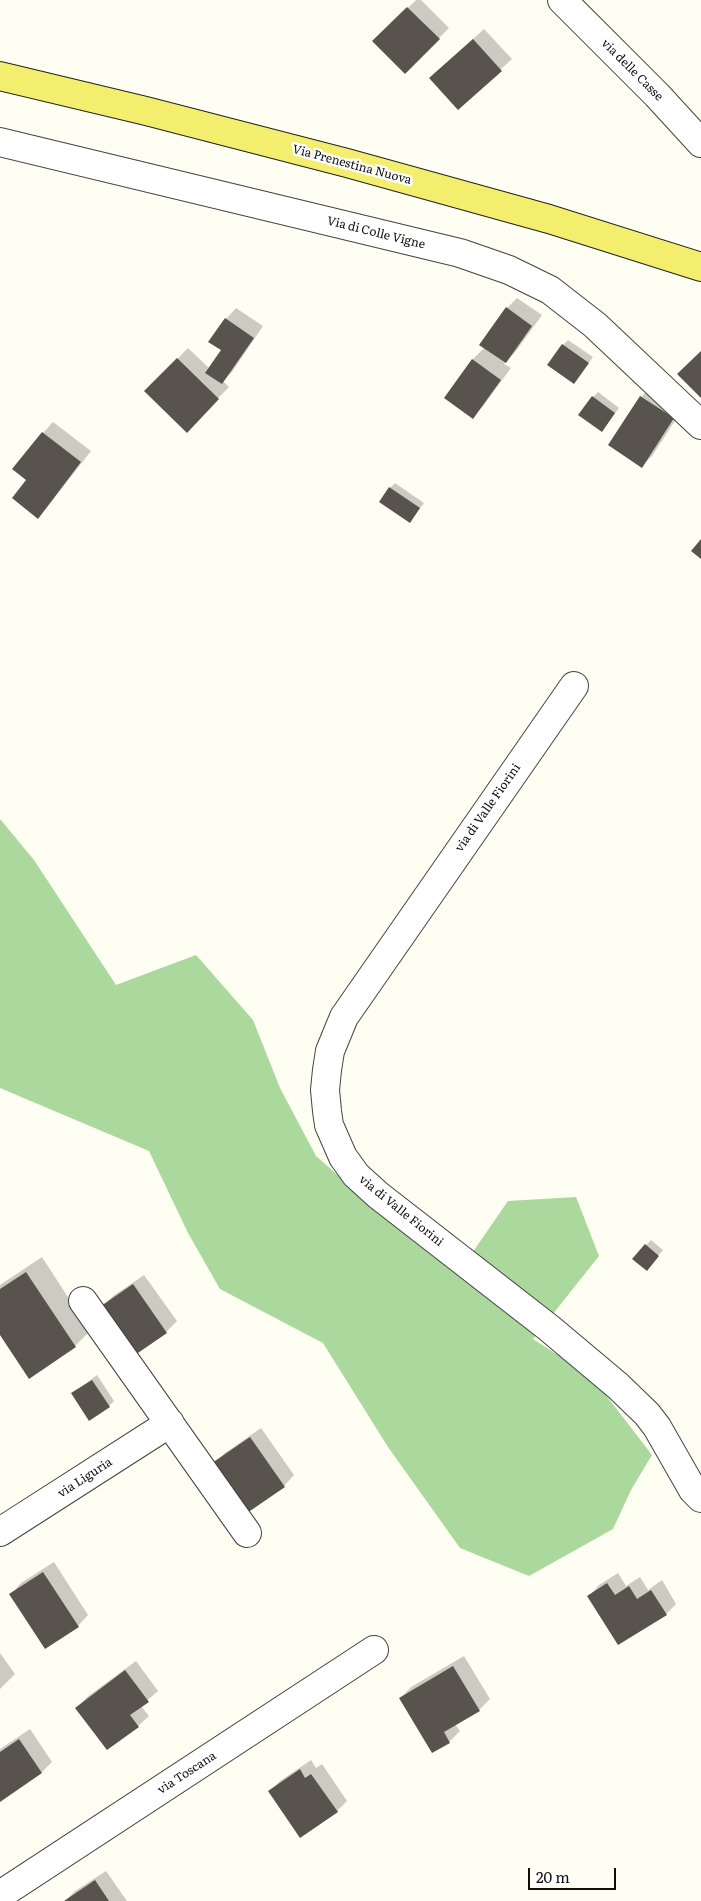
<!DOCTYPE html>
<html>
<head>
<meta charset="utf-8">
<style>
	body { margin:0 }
	#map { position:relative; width:701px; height:1901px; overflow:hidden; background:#fefef2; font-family:Literata,serif }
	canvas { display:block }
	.scale { position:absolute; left:528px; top:1868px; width:88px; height:22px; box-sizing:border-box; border:2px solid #0f0f0f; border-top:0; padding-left:6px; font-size:15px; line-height:18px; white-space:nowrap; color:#0f0f0f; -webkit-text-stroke:4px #fff; paint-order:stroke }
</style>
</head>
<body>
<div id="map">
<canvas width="701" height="1901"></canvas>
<div class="scale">20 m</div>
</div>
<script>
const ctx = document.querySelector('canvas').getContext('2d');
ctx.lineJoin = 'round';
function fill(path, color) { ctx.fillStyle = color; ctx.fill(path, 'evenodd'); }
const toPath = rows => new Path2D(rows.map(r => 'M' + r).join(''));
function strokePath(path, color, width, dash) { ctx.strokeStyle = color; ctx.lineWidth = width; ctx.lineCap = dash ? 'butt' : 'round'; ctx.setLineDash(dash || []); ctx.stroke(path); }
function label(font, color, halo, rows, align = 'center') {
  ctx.font = font + ' Literata,serif'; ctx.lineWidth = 5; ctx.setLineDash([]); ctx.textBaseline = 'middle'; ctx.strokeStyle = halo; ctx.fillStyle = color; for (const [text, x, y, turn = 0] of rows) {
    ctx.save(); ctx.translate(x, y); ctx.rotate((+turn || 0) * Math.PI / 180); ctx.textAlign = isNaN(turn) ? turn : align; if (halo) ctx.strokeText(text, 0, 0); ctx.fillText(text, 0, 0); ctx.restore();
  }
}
fill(toPath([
	[0,819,34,860,116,985,196,955,253,1020,280,1088,316,1156,376,1209,461,1269,508,1201,576,1197,599,1256,533,1339,592,1377,652,1455,631,1490,613,1529,529,1576,460,1548,388,1447,323,1343,220,1289,188,1233,149,1151,0,1088]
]), '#abd89c');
fill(toPath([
	[416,0,421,0,449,28,405,72,374,41],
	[484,29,512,59,458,108,441,68],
	[517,298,542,315,516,351,504,364,511,368,483,406,473,417,445,397,473,359,485,347,507,308],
	[236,308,263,326,232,372,223,381,229,387,197,420,146,391,188,348,210,369,223,350,226,319],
	[568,340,593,357,574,383,563,345],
	[652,386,684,407,652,456,642,466,641,397],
	[598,392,619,408,602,431,593,397],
	[53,422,91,451,48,506,38,517,28,479,43,433],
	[395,483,424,503,410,521,390,488],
	[651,1240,663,1250,651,1264,634,1259],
	[42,1257,90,1331,75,1346,0,1333,0,1285],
	[144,1275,177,1321,166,1332,103,1306,113,1296],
	[97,1375,114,1401,109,1406,73,1393],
	[261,1428,294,1475,284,1486,214,1464,225,1453],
	[54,1562,88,1615,78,1626,11,1594,21,1583],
	[618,1573,626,1586,640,1577,648,1590,662,1580,676,1604,666,1614,589,1596,599,1585],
	[0,1653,15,1674,0,1689],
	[464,1656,490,1699,479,1710,455,1724,460,1731,449,1742,401,1698,411,1687],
	[136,1661,158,1691,141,1706,149,1716,138,1726,77,1708,87,1697],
	[30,1729,52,1762,42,1772,0,1801,0,1749],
	[311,1760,316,1768,322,1764,347,1801,337,1811,269,1792,280,1781],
	[106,1871,127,1901,65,1901,75,1891]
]), '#0003');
fill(toPath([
	[407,7,440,39,405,74,372,41],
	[473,39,502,71,458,110,429,78],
	[506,307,532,326,506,363,479,345],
	[225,318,254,338,222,384,205,373,221,350,208,342],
	[562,344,589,363,574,384,547,365],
	[701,351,701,398,677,374],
	[177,358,219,399,187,433,144,391],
	[472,359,501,380,473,419,444,398],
	[592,396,615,413,602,432,578,415],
	[640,396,674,418,642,468,608,445],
	[42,432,81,462,38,519,12,498,26,480,12,469],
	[389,487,420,508,410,523,379,502],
	[701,539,701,559,691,551],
	[645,1244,659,1256,647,1271,632,1259],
	[26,1272,76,1347,29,1379,0,1335,0,1289],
	[133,1284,167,1333,135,1355,101,1306],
	[92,1380,110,1407,89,1421,71,1393],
	[250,1437,285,1487,247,1513,212,1463],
	[43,1572,79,1627,45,1649,9,1594],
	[607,1583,615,1595,629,1586,637,1599,651,1590,667,1615,618,1645,587,1596],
	[453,1666,480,1711,444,1732,450,1743,432,1753,399,1698],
	[125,1670,149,1702,130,1715,139,1727,107,1750,75,1708],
	[19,1739,42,1773,0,1802,0,1752],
	[300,1769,305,1778,311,1774,338,1812,300,1838,268,1791],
	[95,1880,109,1901,64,1901]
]), '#58534c');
const minor = toPath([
	[562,0,657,95,701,143],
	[0,142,460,253,509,270,550,290,595,325,701,425],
	[574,686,344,1017,330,1051,327,1070,325,1090,327,1111,329,1125,343,1157,356,1175,378,1195,549,1328,618,1386,647,1414,657,1427,693,1490,701,1498],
	[83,1301,247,1533],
	[0,1532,170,1423],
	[0,1895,374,1650]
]);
const major = toPath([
	[0,76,146,111,347,163,549,219,701,267]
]);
strokePath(minor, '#424242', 30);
strokePath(major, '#202020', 30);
strokePath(minor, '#fff', 28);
strokePath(major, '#f3ee6e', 28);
label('12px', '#0f0f0f', '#fff', [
	["via delle Casse",632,70,45],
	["Via Prenestina Nuova",352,165,15],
	["Via di Colle Vigne",376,233,14],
	["via di Valle Fiorini",488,808,-55],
	["via di Valle Fiorini",401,1211,39],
	["via Liguria",85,1478,-33],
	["via Toscana",187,1773,-33]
]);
</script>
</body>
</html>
